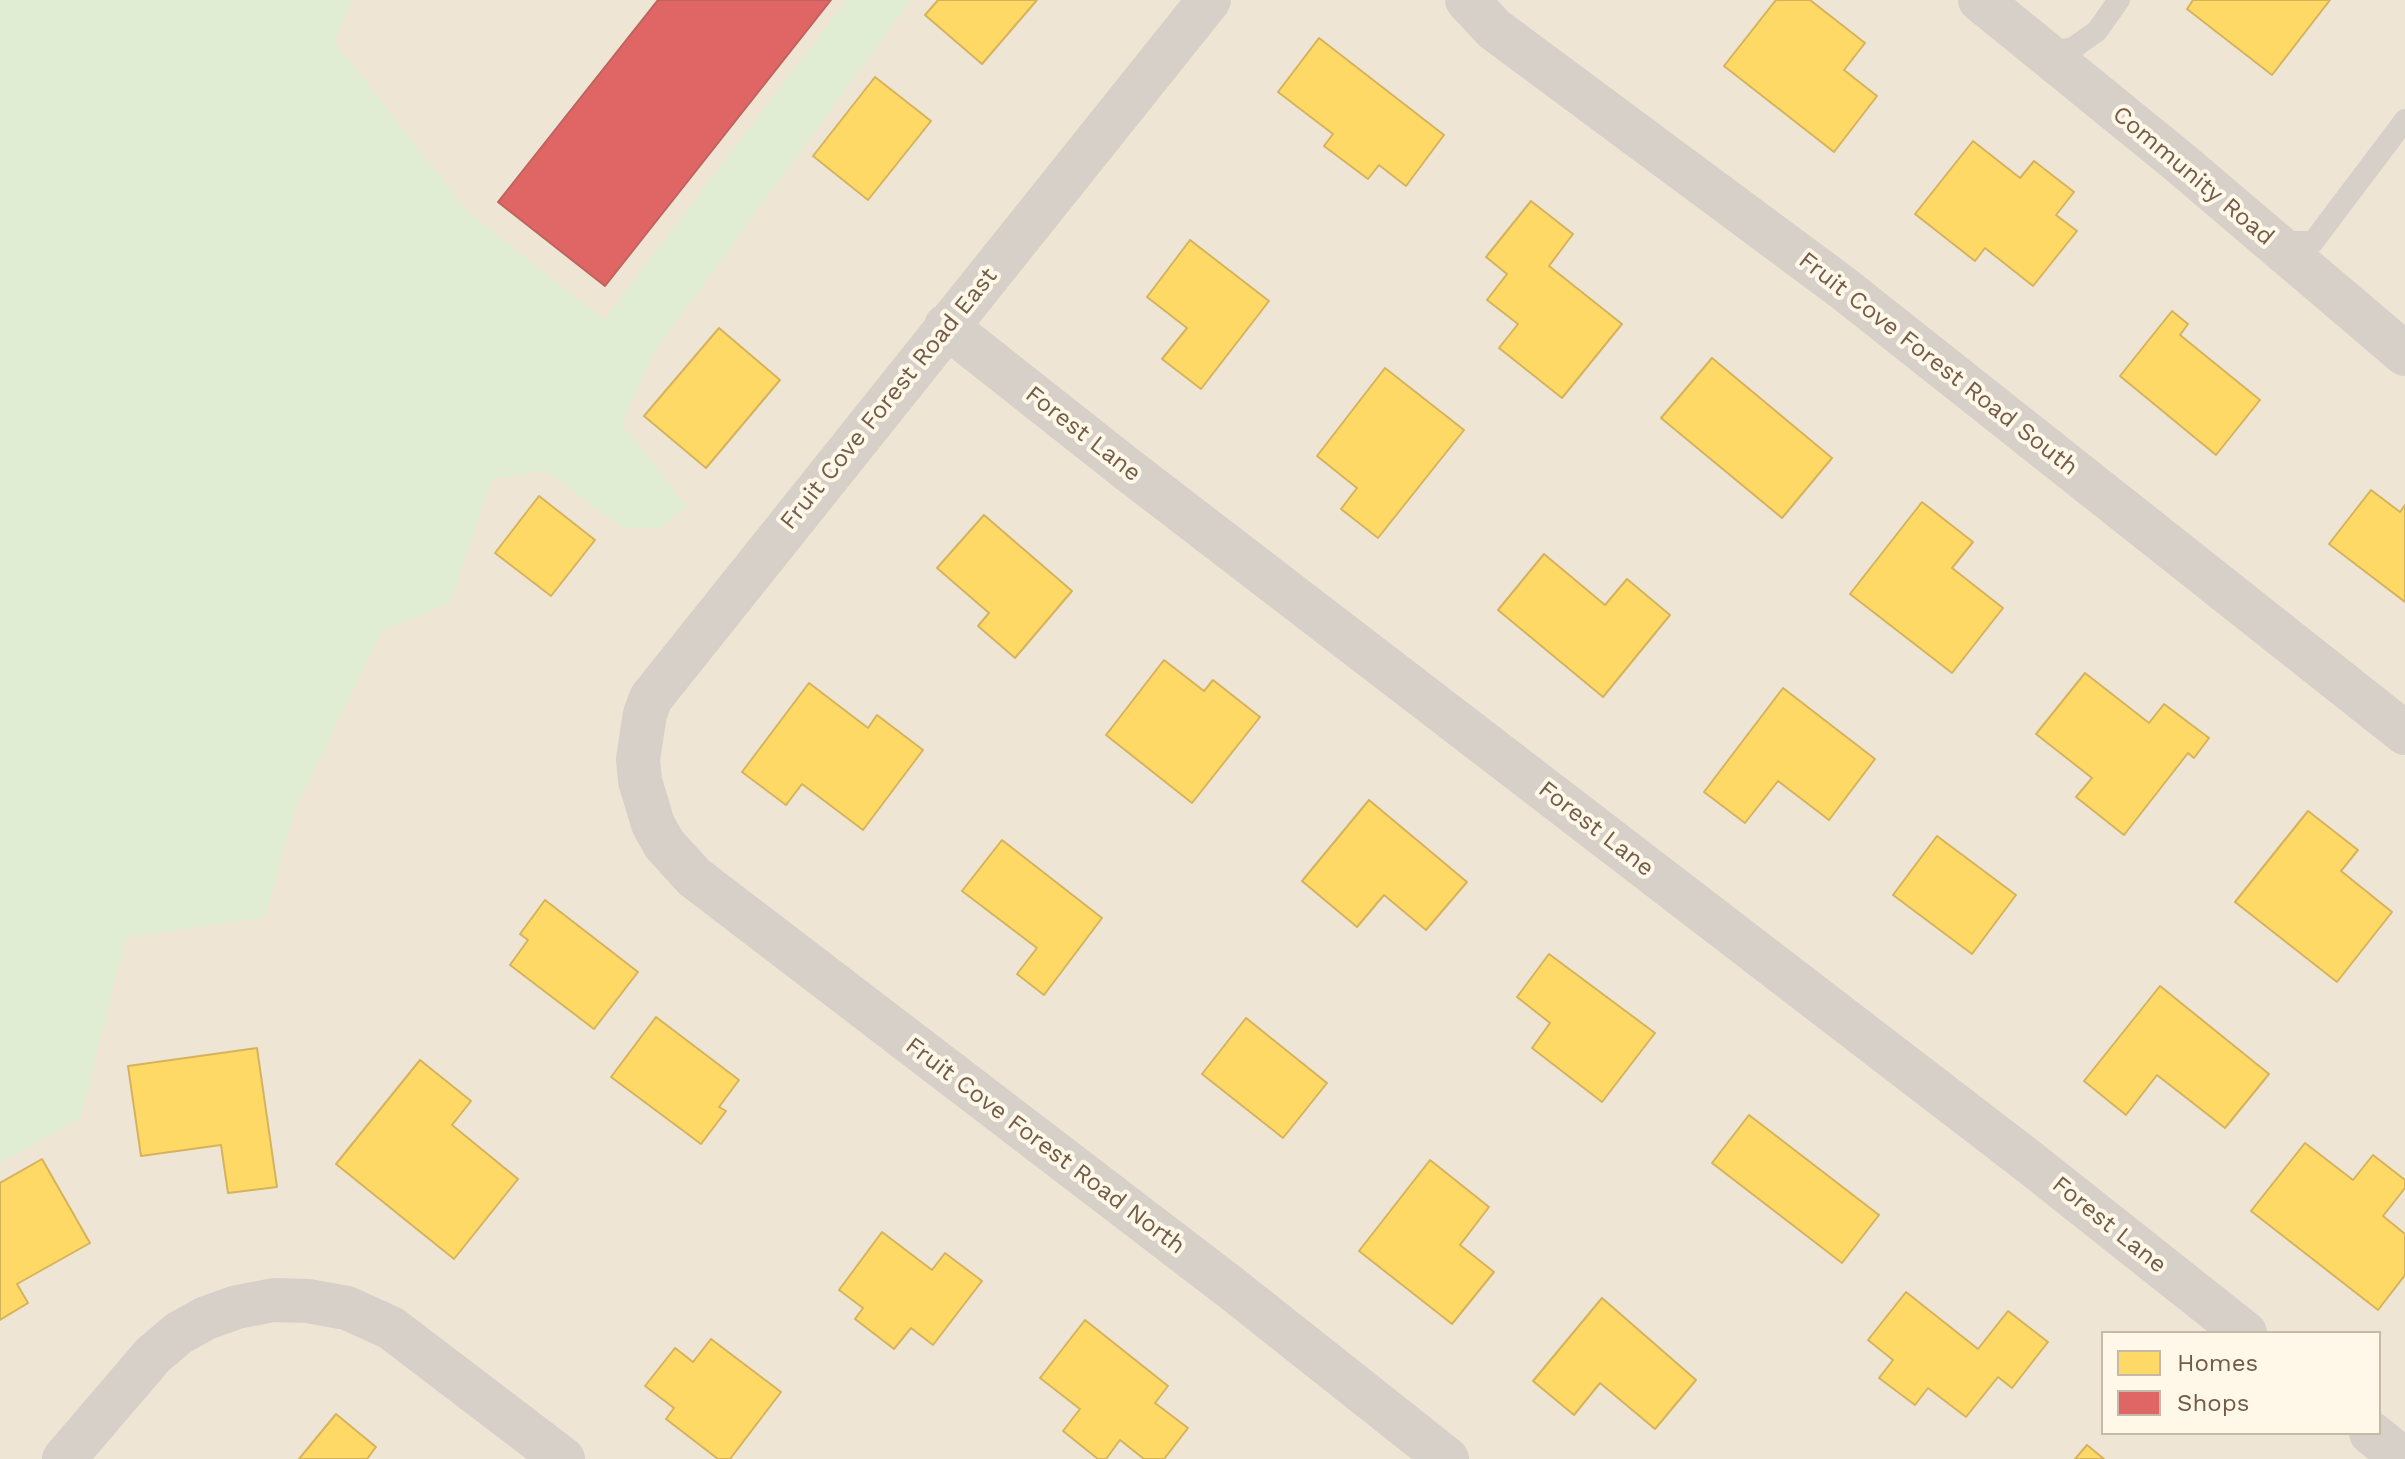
<!DOCTYPE html>
<html>
<head>
<meta charset="utf-8">
<style>
	body { margin:0 }
	#map { position:relative; width:2405px; height:1459px; overflow:hidden; background:#f6f1e7; font-family:"Work Sans",sans-serif }
	canvas { display:block }
	.legend { position:absolute; left:2101px; top:1331px; width:280px; height:104px; box-sizing:border-box; background:#fff7e7; border:2px solid #c7b9a8; margin:0; padding:10px 14px; list-style:none; font-size:24px; color:#725b49 }
	.legend li { display:flex; align-items:center; gap:16px; height:40px }
	.legend b { width:40px; border:2px solid #c7b9a8 }
</style>
</head>
<body>
<div id="map">
<canvas width="2405" height="1459"></canvas>
<ul class="legend">
<li><b style="height:22px;background:#ffd966"></b>Homes</li>
<li><b style="height:22px;background:#e06666"></b>Shops</li>
</ul>
</div>
<script>
const ctx = document.querySelector('canvas').getContext('2d');
ctx.lineJoin = 'round';
function fill(path, color) { ctx.fillStyle = color; ctx.fill(path, 'evenodd'); }
const toPath = rows => new Path2D(rows.map(r => 'M' + r).join(''));
function strokePath(path, color, width, dash) { ctx.strokeStyle = color; ctx.lineWidth = width; ctx.lineCap = dash ? 'butt' : 'round'; ctx.setLineDash(dash || []); ctx.stroke(path); }
function label(font, color, halo, rows, align = 'center') {
  ctx.font = font + ' "Work Sans",sans-serif'; ctx.lineWidth = 8; ctx.setLineDash([]); ctx.textBaseline = 'middle'; ctx.strokeStyle = halo; ctx.fillStyle = color; for (const [text, x, y, turn = 0] of rows) {
    ctx.save(); ctx.translate(x, y); ctx.rotate((+turn || 0) * Math.PI / 180); ctx.textAlign = isNaN(turn) ? turn : align; if (halo) ctx.strokeText(text, 0, 0); ctx.fillText(text, 0, 0); ctx.restore();
  }
}
fill(toPath([
	[0,0,2405,0,2405,1459,0,1459],
	[2103,1333,2379,1333,2379,1433,2103,1433]
]), '#efe5d4');
fill(toPath([
	[0,0,352,0,334,41,468,212,604,319,847,0,911,0,654,352,622,424,687,506,661,528,623,528,546,471,492,479,450,603,382,631,295,809,265,917,126,938,81,1118,0,1163]
]), '#e0edd2');
const homes = toPath([
	[938,0,1037,0,982,64,925,15,938,0],
	[1776,0,1810,0,1865,43,1844,70,1877,96,1834,152,1724,66,1776,0],
	[2193,0,2330,0,2272,75,2187,9,2193,0],
	[1319,38,1444,135,1406,186,1379,165,1368,179,1324,146,1333,134,1278,92,1319,38],
	[875,77,931,121,868,200,813,156,875,77],
	[1973,141,2020,178,2034,161,2074,192,2056,215,2077,231,2033,286,1985,248,1975,261,1915,214,1973,141],
	[1531,201,1573,234,1549,266,1622,324,1562,398,1499,348,1518,324,1487,300,1507,274,1486,257,1531,201],
	[1190,240,1269,301,1201,389,1162,359,1187,328,1147,297,1190,240],
	[2172,311,2188,324,2180,335,2260,400,2216,455,2120,376,2172,311],
	[719,328,780,380,706,468,644,416,719,328],
	[1712,358,1832,458,1782,518,1661,418,1712,358],
	[1385,368,1464,430,1378,538,1341,509,1357,488,1317,456,1385,368],
	[2371,490,2400,512,2405,505,2405,602,2329,544,2371,490],
	[539,496,595,540,551,596,495,553,539,496],
	[1922,502,1973,542,1952,568,2003,608,1952,673,1850,594,1922,502],
	[984,515,1072,591,1015,658,978,626,989,613,937,568,984,515],
	[1544,554,1605,605,1627,579,1670,615,1603,697,1498,610,1544,554],
	[1164,660,1204,691,1213,680,1260,717,1192,803,1106,735,1164,660],
	[2085,673,2149,723,2164,704,2209,738,2194,758,2188,753,2124,835,2076,797,2092,778,2036,734,2085,673],
	[809,683,868,728,877,715,923,750,863,830,802,784,786,805,742,772,809,683],
	[1783,688,1875,759,1829,820,1778,781,1745,823,1704,792,1783,688],
	[1369,800,1467,882,1426,930,1384,895,1357,927,1302,881,1369,800],
	[2308,811,2358,850,2341,871,2392,912,2337,982,2235,902,2308,811],
	[1937,836,2016,895,1972,954,1893,895,1937,836],
	[1002,840,1102,918,1044,995,1017,974,1037,948,962,891,1002,840],
	[545,900,638,972,594,1029,510,965,528,940,520,934,545,900],
	[1549,954,1655,1033,1602,1102,1532,1048,1550,1023,1517,997,1549,954],
	[2160,986,2269,1074,2225,1128,2157,1075,2126,1115,2084,1081,2160,986],
	[656,1017,739,1080,719,1107,726,1111,701,1144,611,1077,656,1017],
	[1246,1018,1327,1083,1283,1138,1202,1074,1246,1018],
	[257,1048,277,1187,228,1193,221,1145,141,1156,128,1066,257,1048],
	[420,1060,471,1101,452,1125,518,1179,454,1259,336,1164,420,1060],
	[1749,1115,1879,1215,1842,1263,1712,1163,1749,1115],
	[2305,1143,2353,1180,2373,1155,2405,1180,2405,1188,2383,1216,2405,1234,2405,1275,2378,1310,2251,1211,2305,1143],
	[42,1159,90,1243,17,1284,28,1303,0,1320,0,1183,42,1159],
	[1430,1160,1489,1207,1460,1245,1494,1272,1452,1324,1359,1251,1430,1160],
	[882,1232,932,1270,945,1253,982,1281,933,1345,911,1328,894,1349,855,1319,863,1308,839,1290,882,1232],
	[1906,1292,1978,1349,2008,1311,2048,1342,2012,1388,1998,1377,1966,1417,1928,1388,1915,1405,1879,1378,1893,1360,1868,1340,1906,1292],
	[1602,1298,1696,1380,1655,1429,1600,1383,1574,1415,1533,1381,1602,1298],
	[1085,1320,1168,1386,1155,1403,1188,1428,1164,1459,1144,1459,1120,1440,1106,1459,1098,1459,1063,1431,1080,1409,1040,1378,1085,1320],
	[711,1339,781,1392,730,1459,718,1459,666,1419,674,1408,645,1386,675,1348,693,1362,711,1339],
	[336,1414,376,1447,367,1459,299,1459,336,1414],
	[2087,1445,2104,1459,2075,1459,2087,1445]
]);
fill(homes, '#ffd966');
strokePath(homes, '#d5b35d', 2);
const shops = toPath([
	[658,0,831,0,605,286,498,202,658,0]
]);
fill(shops, '#e06666');
strokePath(shops, '#bf635d', 2);
strokePath(toPath([
	[2046,53,2073,48,2097,31,2119,0],
	[2278,242,2313,242,2405,120]
]), '#d7d0c9', 22);
strokePath(toPath([
	[1209,0,651,698,645,714,638,759,640,781,653,824,664,844,694,877,1230,1287,1447,1459],
	[1467,0,1494,29,1843,288,2405,733],
	[1980,0,2178,161,2405,354],
	[946,326,1127,469,2028,1161,2245,1333],
	[2371,1433,2403,1459],
	[64,1459,153,1355,179,1333,206,1318,237,1307,274,1300,308,1301,347,1308,391,1328,563,1459]
]), '#d7d0c9', 44);
label('24px', '#725b49', '#fff7e7', [
	["Community Road",2193,176,40],
	["Fruit Cove Forest Road South",1938,364,38],
	["Fruit Cove Forest Road East",889,399,-51],
	["Forest Lane",1083,434,38],
	["Forest Lane",1596,829,38],
	["Fruit Cove Forest Road North",1045,1146,37],
	["Forest Lane",2109,1225,39]
]);
</script>
</body>
</html>
